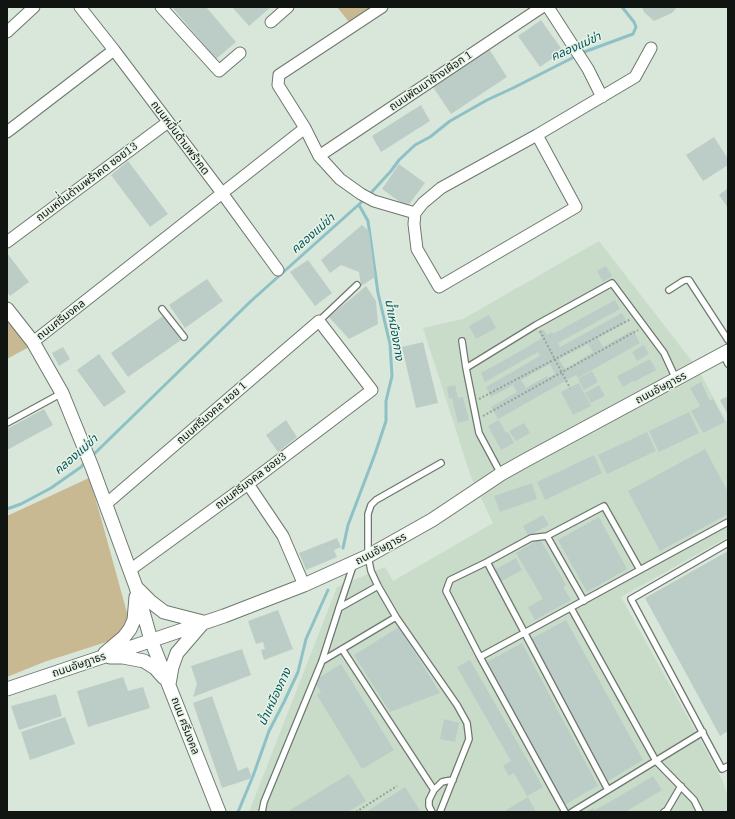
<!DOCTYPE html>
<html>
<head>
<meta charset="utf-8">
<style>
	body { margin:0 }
	#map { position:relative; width:735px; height:819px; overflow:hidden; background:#d9e6da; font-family:"IBM Plex Serif",serif }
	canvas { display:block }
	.frame { position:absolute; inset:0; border:8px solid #111511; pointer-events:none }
</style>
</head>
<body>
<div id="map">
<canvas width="735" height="819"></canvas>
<div class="frame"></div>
</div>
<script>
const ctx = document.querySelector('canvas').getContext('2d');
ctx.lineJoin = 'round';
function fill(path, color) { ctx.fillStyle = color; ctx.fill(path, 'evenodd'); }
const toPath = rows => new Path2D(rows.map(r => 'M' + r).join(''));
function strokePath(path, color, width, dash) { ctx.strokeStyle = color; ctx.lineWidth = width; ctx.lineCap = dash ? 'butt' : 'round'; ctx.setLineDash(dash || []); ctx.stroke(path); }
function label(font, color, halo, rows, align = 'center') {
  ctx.font = font + ' "IBM Plex Serif","Noto Sans Thai",serif'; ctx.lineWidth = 3; ctx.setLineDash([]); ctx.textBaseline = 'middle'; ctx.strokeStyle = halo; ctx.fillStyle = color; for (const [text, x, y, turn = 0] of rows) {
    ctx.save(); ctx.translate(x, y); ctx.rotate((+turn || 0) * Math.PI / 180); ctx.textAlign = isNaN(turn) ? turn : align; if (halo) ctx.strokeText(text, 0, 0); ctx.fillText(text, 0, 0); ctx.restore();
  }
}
fill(toPath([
	[599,241,698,369,728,425,728,537,621,597,722,779,728,796,728,812,249,812,337,587,385,567,393,581,493,523,471,477,423,328,463,319]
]), '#c9dcca');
fill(toPath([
	[337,7,371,7,349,22],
	[7,315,29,347,7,359],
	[89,478,99,511,129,620,119,638,44,662,7,677,7,516]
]), '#c9b993');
strokePath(toPath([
	[369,195,391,171,399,160,415,145,430,137,450,121,487,100,513,88,584,52,633,34,636,27,634,22,622,7],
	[92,456,251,301,365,199],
	[7,509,21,504,51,488,81,467,86,461],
	[343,548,348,525,375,454,386,421,386,401,392,376,390,344,378,293,368,221,359,205],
	[238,812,253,776,269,731,284,702,298,672,306,639,328,590]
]), '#8dc1c6', 3);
fill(toPath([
	[172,7,206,7,236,42,216,59],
	[232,7,271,7,249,26],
	[642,7,677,7,672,13,654,21,644,12],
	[541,20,563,51,540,67,518,36],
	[489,49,507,77,451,114,433,87],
	[421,105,430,121,381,152,372,136],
	[714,137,728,159,728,165,703,181,686,155],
	[128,161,168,214,150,227,111,175],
	[399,164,425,183,407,207,382,189],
	[728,188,728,208,719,195],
	[362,225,369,231,375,277,361,286,359,272,341,265,330,273,321,260],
	[7,253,29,282,10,296,7,292],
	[308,260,332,293,315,306,290,272],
	[606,266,612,276,603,282,597,271],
	[207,279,223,301,185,328,169,305],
	[366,286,376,301,378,324,349,339,329,317],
	[615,300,620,309,558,343,560,347,622,313,627,322,598,338,603,347,633,330,640,343,578,378,576,375,498,419,491,407,517,392,513,385,491,397,486,387,540,356,538,352,485,382,481,373,533,344,533,343,542,338,538,332,543,329,547,335,552,332,553,334],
	[588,344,593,352,565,369,559,359],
	[550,364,555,374,548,378,547,376,526,388,521,380],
	[489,315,496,328,476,339,469,326],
	[163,316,181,340,128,377,111,353],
	[423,342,438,403,416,408,402,347],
	[644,345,649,354,637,361,632,352],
	[63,347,70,359,59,366,52,353],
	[99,354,126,392,104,407,77,370],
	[650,359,656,370,634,382,633,381,623,387,617,376],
	[592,371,598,382,584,390,578,379],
	[701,382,710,401,713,399,725,422,703,433,691,411,700,406,690,388],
	[579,383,591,406,573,415,561,392],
	[455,385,458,398,463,397,469,420,458,423,452,398,449,399,447,387],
	[599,385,605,396,591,403,585,393],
	[726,397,728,400,728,415,720,400],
	[44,409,53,425,7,450,7,429],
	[689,412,699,433,659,452,649,431],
	[286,420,297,437,278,452,266,435],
	[499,420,506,433,508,432,514,443,501,450,488,426],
	[524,423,530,433,516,441,509,431],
	[647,432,656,451,607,474,598,455],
	[705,449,728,492,728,514,660,551,628,491],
	[594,455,602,473,545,500,537,482],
	[532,483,537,499,500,512,494,496],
	[543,515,549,525,528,536,523,526],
	[599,517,627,569,587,592,558,540],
	[337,538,341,547,334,550,337,557,306,570,299,553],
	[540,539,566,585,563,587,571,600,535,620,528,607,543,599,516,553],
	[728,551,728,731,720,736,645,598],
	[516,558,522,570,500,582,494,570],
	[278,610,293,649,264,660,261,650,265,649,263,642,256,644,248,621],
	[566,620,643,760,608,781,531,639],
	[399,627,440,693,390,712,354,655],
	[522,643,598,786,581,795,565,805,487,662],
	[242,649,251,675,193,697,197,684,191,666],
	[470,660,543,787,527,796,514,773,509,776,503,766,511,761,457,667],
	[341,664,394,750,362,769,317,695,321,692,314,681],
	[123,677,128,691,143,687,150,708,88,727,77,691],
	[56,694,62,716,19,730,11,706],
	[212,696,238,771,248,767,252,778,222,788,193,703],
	[65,717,75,744,30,760,21,732],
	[444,719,459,723,455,742,440,739],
	[349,774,366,801,348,812,287,812],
	[653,776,662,790,625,812,586,812,593,808,594,810,608,803],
	[405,787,421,812,366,812],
	[528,797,536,812,503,812]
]), '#bccdc8');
const service = toPath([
	[669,290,683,281,686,280,689,280,728,340],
	[162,309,184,337],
	[319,321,357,285],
	[462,341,466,368],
	[723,354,728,364],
	[7,423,62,393],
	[501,474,479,433,466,368,536,325,612,283,664,353,676,379],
	[547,536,584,601],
	[728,543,631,599,722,769,728,766],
	[487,562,608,790],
	[339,608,378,586],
	[571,608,656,761,694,800,700,812],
	[396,617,378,586,371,571,368,556,368,514,371,505,376,500,441,463],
	[342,649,434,790],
	[480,657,728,522],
	[322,661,396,617,457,705,467,723,469,739,440,812],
	[262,812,264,802,322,661,339,608,354,563],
	[432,812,429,806,429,800,434,790,442,782,446,781,453,780],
	[565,812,480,657,446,591,450,580,487,562,531,538,547,536,604,506,640,570],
	[572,812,703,732],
	[664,812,667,810,681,786]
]);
const minor = toPath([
	[80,7,114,50,222,193,278,270],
	[161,7,219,71,240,53],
	[382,7,279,75,278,85,305,128,319,156,340,179,361,194,374,201,415,213],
	[548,7,588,69,602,97],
	[271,22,288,7],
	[7,32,34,7],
	[7,132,114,50],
	[537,135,576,207,439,287,417,249,414,224,415,213,423,203,441,188,537,135,635,77,651,48],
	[319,156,542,7],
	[7,242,168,122],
	[33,342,305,128],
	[248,484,283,536,304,585],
	[106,504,319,321,372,390,248,484,130,570]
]);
const tertiary = toPath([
	[7,309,33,342,62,393,92,467,136,587,151,640,219,812],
	[137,588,151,602,164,612,203,622],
	[105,653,124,637,130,629,134,620,136,597],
	[110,657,123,657,144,661,155,668,164,678],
	[169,684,172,667,177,653,202,624],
	[7,689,224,616,304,585,368,556,432,520,501,474,526,460,728,351]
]);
strokePath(service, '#6e796e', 8);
strokePath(minor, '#6e796e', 13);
strokePath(tertiary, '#6e796e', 15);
strokePath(toPath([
	[540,331,570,388],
	[479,399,631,319],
	[483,416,638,330],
	[356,812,397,786]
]), '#98a298', 2, [2, 2]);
strokePath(service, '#fff', 5.5);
strokePath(minor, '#fff', 11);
strokePath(tertiary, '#fff', 13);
label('11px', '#111511', '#e7f3e7', [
	["ถนนพัฒนาช้างเผือก 1",431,81,-34],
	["ถนนหมื่่นด้ามพร้าคต",180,138,53],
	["ถนนหมื่่นด้ามพร้าคต ซอย13",87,182,-37],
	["ถนนศรีมงคล",61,320,-38],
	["ถนนอัษฎาธร",661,388,-28],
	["ถนนศรีมงคล ซอย 1",212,413,-41],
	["ถนนศรีมงคล ซอย3",251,481,-37],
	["ถนนอัษฎาธร",381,549,-28],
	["ถนนอัษฎาธร",79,665,-19],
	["ถนน ศรีมงคล",185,726,69]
]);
label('italic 12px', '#05545a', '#e7f3e7', [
	["คลองแม่ข่า",576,47,-24],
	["คลองแม่ข่า",313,234,-41],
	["น้ำเหมืองกาง",394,330,80],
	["คลองแม่ข่า",76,455,-41],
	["น้ำเหมืองกาง",275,697,-65]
]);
</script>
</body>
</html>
